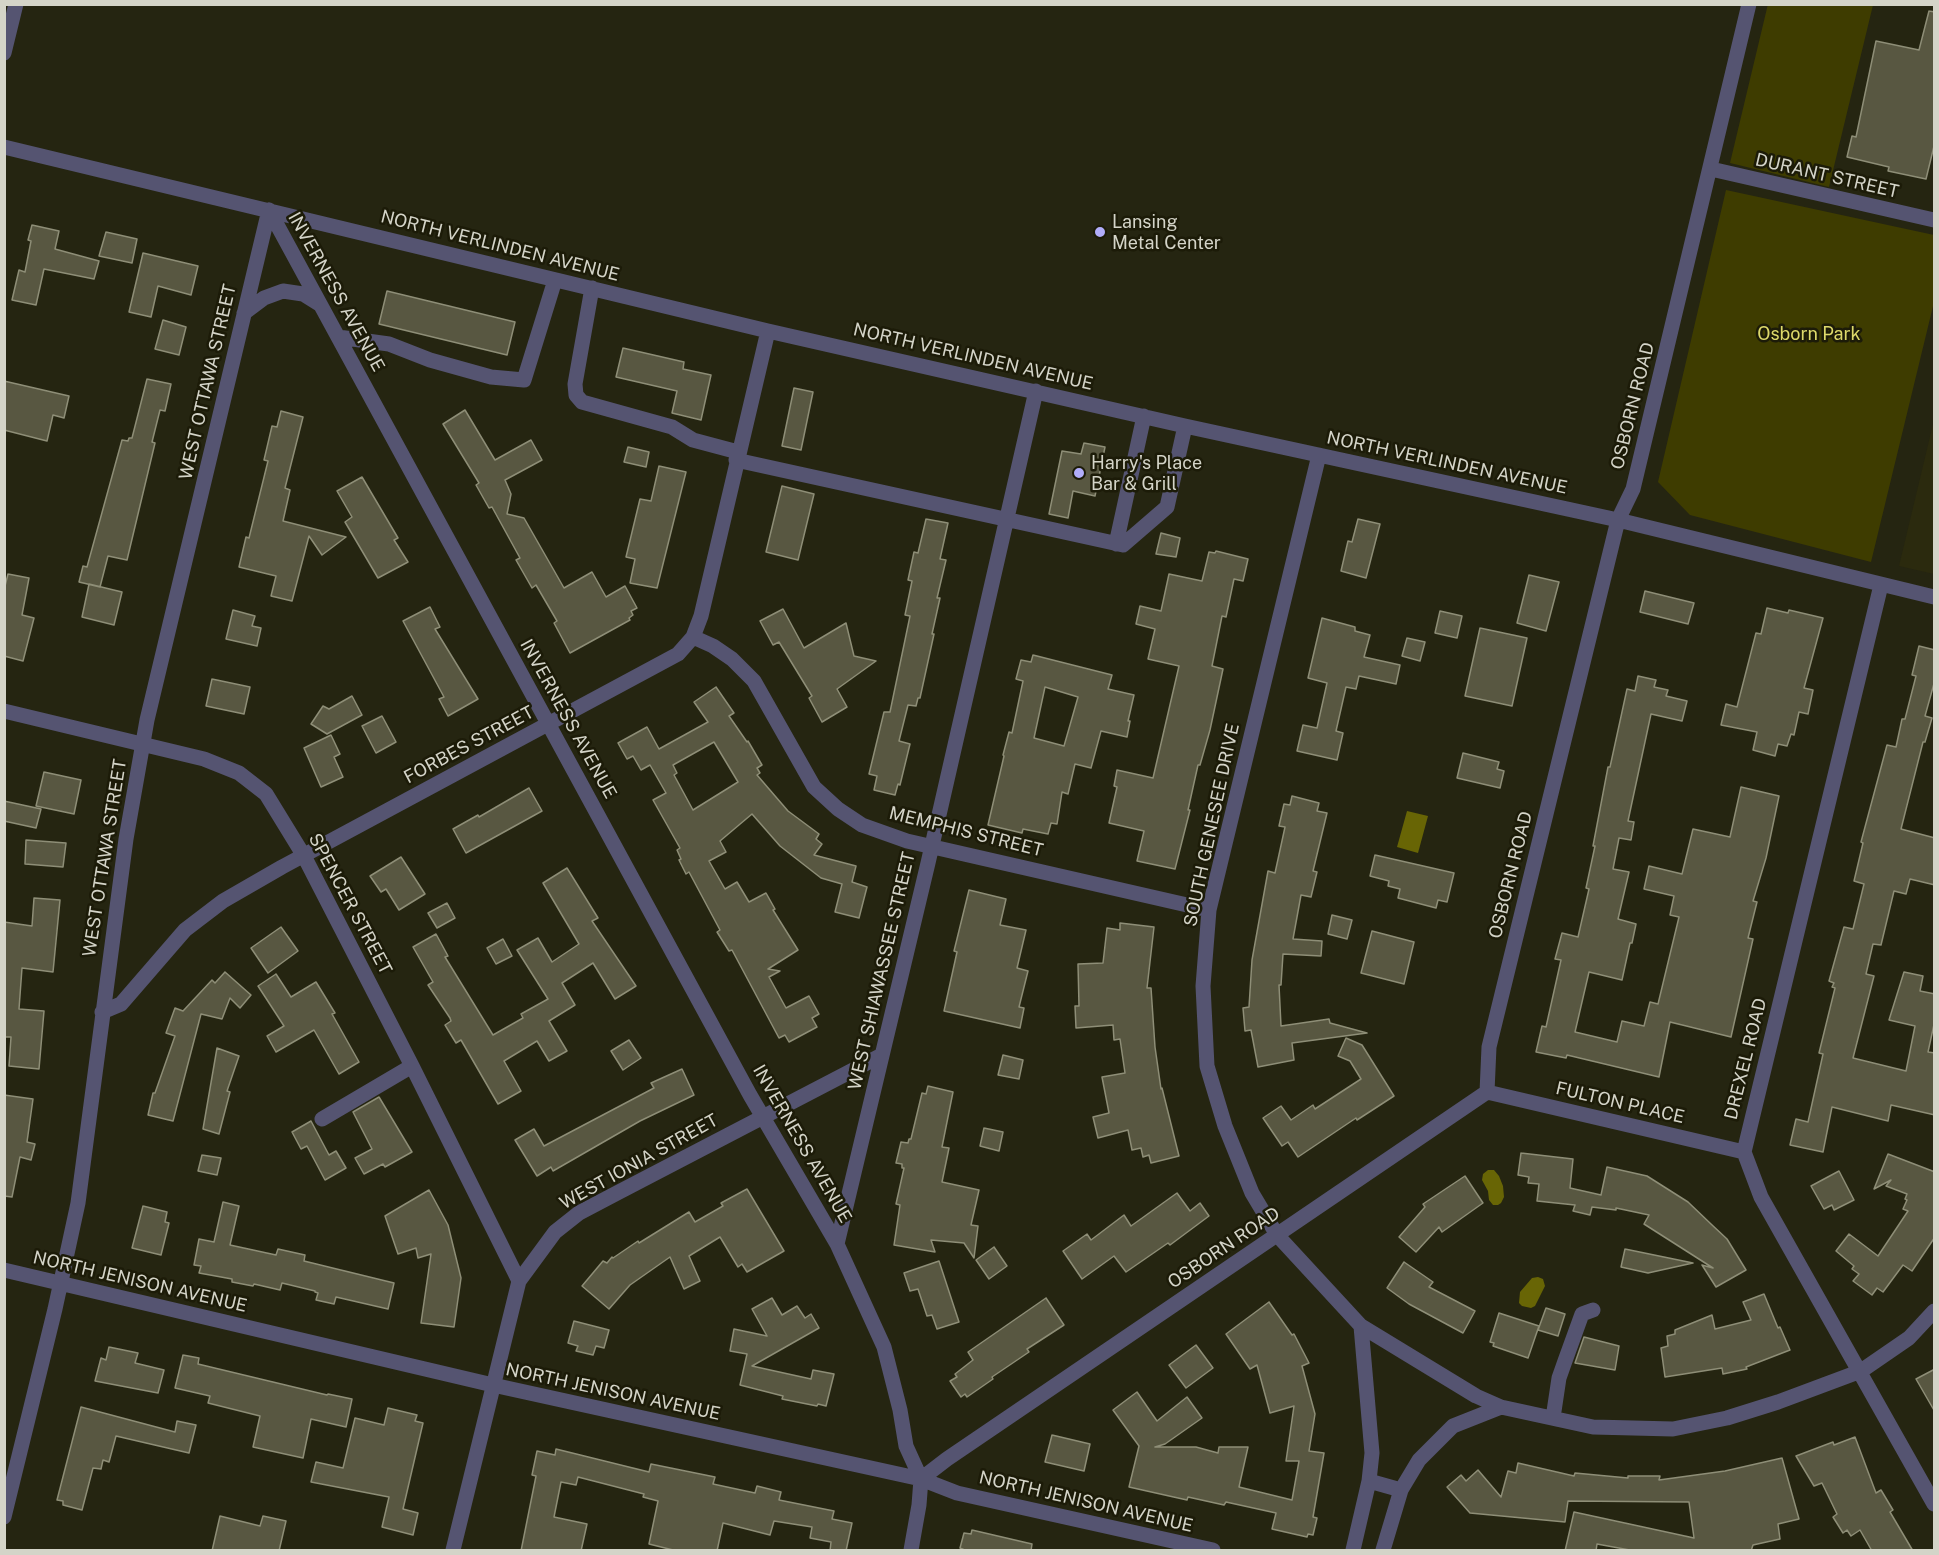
<!DOCTYPE html>
<html>
<head>
<meta charset="utf-8">
<style>
	body { margin:0 }
	#map { position:relative; width:1939px; height:1555px; overflow:hidden; background:#252511; font-family:"Public Sans",sans-serif }
	canvas { display:block }
	.frame { position:absolute; inset:0; border:6px solid #d4d4c8; pointer-events:none }
</style>
</head>
<body>
<div id="map">
<canvas width="1939" height="1555"></canvas>
<div class="frame"></div>
</div>
<script>
const ctx = document.querySelector('canvas').getContext('2d');
ctx.lineJoin = 'round';
function fill(path, color) { ctx.fillStyle = color; ctx.fill(path, 'evenodd'); }
const toPath = rows => new Path2D(rows.map(r => 'M' + r).join(''));
function strokePath(path, color, width, dash) { ctx.strokeStyle = color; ctx.lineWidth = width; ctx.lineCap = dash ? 'butt' : 'round'; ctx.setLineDash(dash || []); ctx.stroke(path); }
function label(font, color, halo, rows, align = 'center') {
  ctx.font = font + ' "Public Sans",sans-serif'; ctx.lineWidth = 5; ctx.setLineDash([]); ctx.textBaseline = 'middle'; ctx.strokeStyle = halo; ctx.fillStyle = color; for (const [text, x, y, turn = 0] of rows) {
    ctx.save(); ctx.translate(x, y); ctx.rotate((+turn || 0) * Math.PI / 180); ctx.textAlign = isNaN(turn) ? turn : align; if (halo) ctx.strokeText(text, 0, 0); ctx.fillText(text, 0, 0); ctx.restore();
  }
}
fill(toPath([
	[1934,420,1934,574,1899,566]
]), '#2b2a0e');
fill(toPath([
	[1768,4,1873,5,1829,187,1730,163],
	[1726,190,1934,235,1934,302,1871,562,1690,515,1658,482]
]), '#3e3c00');
fill(toPath([
	[1407,811,1428,816,1418,853,1397,847],
	[1488,1170,1494,1170,1499,1176,1503,1186,1504,1197,1501,1203,1498,1205,1493,1205,1489,1200,1488,1191,1482,1180,1483,1174],
	[1538,1277,1543,1279,1545,1286,1535,1306,1531,1308,1522,1306,1519,1303,1520,1292,1532,1278]
]), '#686505');
const building = toPath([
	[1929,11,1935,12,1935,142,1926,179,1888,171,1889,167,1847,157,1852,136,1856,137,1876,41,1919,50,1929,11],
	[32,225,59,231,55,249,99,261,94,279,44,269,36,305,12,300,19,270,25,272,31,241,28,240,32,225],
	[106,232,137,239,132,263,99,256,106,232],
	[143,253,198,266,191,295,158,286,151,317,129,312,143,253],
	[387,291,515,322,507,355,379,324,387,291],
	[163,320,186,327,179,355,155,349,163,320],
	[623,348,684,362,683,369,711,375,701,420,672,413,677,391,616,377,623,348],
	[147,379,171,384,165,411,160,410,152,442,155,443,127,560,108,556,100,587,79,582,83,566,87,567,122,440,128,441,129,438,132,438,147,379],
	[4,381,69,396,64,418,53,415,47,441,4,430,4,381],
	[794,388,813,392,801,450,782,446,794,388],
	[465,410,495,460,531,440,542,460,505,480,511,494,507,514,524,518,564,588,592,572,606,597,625,586,637,608,631,611,633,615,629,618,630,620,570,653,554,623,557,621,536,585,532,588,516,560,520,558,492,507,489,508,476,485,479,483,443,424,465,410],
	[281,411,303,417,285,488,290,490,283,521,346,537,322,555,309,536,292,601,271,596,276,576,239,567,246,537,249,538,268,461,264,460,272,426,277,427,281,411],
	[1084,443,1105,447,1095,496,1073,491,1068,518,1049,514,1062,451,1081,454,1084,443],
	[628,447,649,452,646,467,624,462,628,447],
	[659,466,686,472,657,588,630,583,635,559,626,557,640,499,651,501,659,466],
	[362,477,398,538,394,540,408,562,378,578,345,522,352,517,337,491,362,477],
	[782,486,814,494,798,560,766,552,782,486],
	[926,519,948,523,940,559,946,560,937,598,940,598,932,634,934,634,920,698,918,698,916,706,908,705,899,741,910,744,900,785,898,784,895,795,874,790,877,776,869,774,884,712,890,712,910,616,905,615,912,581,908,580,914,552,918,553,926,519],
	[1358,519,1380,524,1366,578,1341,571,1348,541,1352,542,1358,519],
	[1161,533,1180,538,1176,557,1156,554,1161,533],
	[1216,551,1248,559,1243,581,1234,579,1226,617,1222,616,1212,666,1223,669,1210,730,1200,765,1198,765,1188,810,1190,810,1175,869,1137,861,1144,831,1109,823,1117,787,1114,786,1117,770,1153,778,1179,666,1148,659,1155,629,1136,624,1140,606,1161,611,1169,574,1202,581,1209,552,1215,553,1216,551],
	[8,574,29,578,22,615,34,618,23,661,4,656,4,590,8,574],
	[1529,575,1559,582,1546,631,1517,623,1529,575],
	[89,584,122,592,114,625,82,617,89,584],
	[1645,591,1694,603,1688,624,1640,612,1645,591],
	[430,607,440,627,435,629,478,699,448,716,439,699,444,697,403,621,430,607],
	[1767,608,1788,613,1789,610,1823,618,1804,688,1813,690,1808,714,1799,712,1794,735,1791,734,1787,746,1778,744,1775,756,1753,750,1757,732,1721,725,1726,704,1737,707,1756,633,1761,634,1767,608],
	[783,609,804,648,846,623,854,656,876,661,837,689,847,707,822,722,809,698,812,696,779,642,773,645,760,621,783,609],
	[233,610,255,616,252,626,261,628,257,646,226,639,233,610],
	[1440,611,1462,616,1457,638,1435,633,1440,611],
	[1322,618,1355,627,1355,631,1370,635,1364,657,1400,665,1396,684,1359,676,1356,689,1346,687,1336,731,1343,733,1337,760,1297,751,1303,725,1317,728,1327,683,1308,678,1322,618],
	[1480,628,1527,638,1512,706,1465,696,1480,628],
	[1407,638,1425,642,1420,661,1402,656,1407,638],
	[1919,646,1935,650,1935,680,1925,716,1932,718,1925,742,1923,742,1901,829,1935,838,1935,885,1910,879,1906,894,1894,891,1881,945,1873,944,1866,974,1874,976,1853,1058,1906,1071,1915,1026,1889,1020,1904,972,1923,976,1920,991,1935,994,1935,1020,1928,1052,1935,1053,1935,1115,1891,1105,1888,1121,1832,1107,1823,1152,1790,1145,1796,1119,1808,1122,1823,1054,1819,1053,1835,988,1832,987,1834,983,1829,981,1844,927,1853,929,1864,884,1854,881,1863,843,1861,842,1887,745,1896,747,1902,719,1905,719,1916,676,1912,675,1919,646],
	[1033,655,1112,675,1108,689,1134,695,1128,721,1130,721,1127,737,1101,731,1091,768,1075,764,1068,794,1062,792,1057,824,1051,823,1048,834,1023,829,1022,833,988,825,1004,756,1003,755,1009,732,1012,733,1023,681,1016,679,1021,660,1031,662,1033,655],
	[1045,687,1078,697,1064,746,1034,738,1045,687],
	[1638,676,1656,680,1654,687,1668,690,1666,696,1687,701,1682,721,1651,714,1628,821,1634,822,1631,840,1619,838,1613,869,1629,872,1618,919,1636,924,1632,943,1630,943,1622,980,1589,972,1575,1032,1617,1042,1622,1021,1644,1026,1650,1002,1658,1004,1679,917,1670,915,1674,896,1644,889,1649,866,1682,874,1693,829,1730,837,1741,787,1779,796,1766,858,1753,901,1757,902,1748,938,1753,939,1731,1037,1670,1022,1659,1077,1567,1055,1566,1058,1536,1052,1542,1026,1546,1027,1561,960,1555,959,1562,933,1578,937,1589,889,1586,888,1595,846,1593,846,1608,767,1610,767,1627,689,1635,691,1638,676],
	[212,679,250,687,244,714,206,706,212,679],
	[716,687,734,713,729,716,747,742,748,741,762,765,757,768,760,773,757,775,788,811,819,834,816,839,822,844,814,855,856,866,852,882,867,887,859,918,835,912,842,884,821,878,780,846,752,814,720,841,726,852,709,861,725,889,737,882,749,902,766,893,775,909,773,910,798,950,768,969,780,971,769,977,786,1008,809,996,819,1014,812,1018,817,1027,789,1042,785,1035,779,1038,732,950,729,951,717,932,720,930,689,872,686,874,679,860,681,859,677,850,680,848,653,800,666,793,650,765,641,770,633,756,627,759,618,743,647,727,659,749,708,722,694,702,716,687],
	[714,742,738,782,693,810,674,775,677,773,673,765,714,742],
	[352,696,362,715,327,734,311,724,323,706,329,709,352,696],
	[382,716,396,742,376,753,362,726,382,716],
	[331,735,340,754,334,757,343,777,321,787,304,748,331,735],
	[1463,753,1499,762,1497,769,1504,771,1500,788,1457,778,1463,753],
	[44,772,81,780,74,814,36,806,44,772],
	[529,788,542,811,466,853,453,829,478,815,479,817,529,788],
	[1292,796,1319,803,1317,811,1327,813,1313,871,1317,872,1311,897,1301,895,1293,939,1322,941,1321,956,1283,954,1281,985,1279,985,1281,1026,1329,1019,1330,1023,1367,1033,1292,1043,1294,1060,1258,1067,1251,1030,1245,1031,1243,1008,1249,1007,1252,960,1268,871,1275,873,1285,827,1279,826,1284,804,1290,805,1292,796],
	[4,801,41,809,36,828,4,821,4,801],
	[26,840,66,843,63,867,25,864,26,840],
	[1375,855,1454,873,1447,902,1438,900,1436,908,1398,898,1400,889,1388,886,1389,881,1370,876,1375,855],
	[401,857,425,894,399,910,386,889,381,892,370,876,401,857],
	[567,868,598,918,592,921,636,986,615,999,593,963,562,983,575,1005,549,1021,567,1051,549,1061,537,1041,504,1061,521,1091,498,1104,461,1040,456,1043,445,1025,451,1021,450,1018,428,985,433,982,413,947,436,934,448,956,445,957,493,1035,523,1018,521,1014,548,999,517,950,538,938,552,962,579,944,543,883,567,868],
	[969,890,1006,899,1000,925,1026,930,1017,968,1028,971,1019,1007,1024,1008,1020,1028,944,1011,957,952,954,951,969,890],
	[34,898,60,900,53,972,22,968,19,1009,44,1011,39,1069,9,1066,11,1037,4,1037,4,922,32,926,34,898],
	[447,903,455,918,437,928,428,913,447,903],
	[1332,915,1352,920,1347,939,1328,934,1332,915],
	[1120,923,1154,927,1147,988,1151,988,1155,1047,1161,1089,1162,1088,1179,1156,1151,1163,1149,1155,1143,1157,1141,1148,1132,1150,1128,1130,1098,1138,1093,1117,1109,1113,1102,1077,1125,1073,1120,1039,1114,1040,1113,1025,1076,1028,1075,1006,1079,1006,1078,964,1103,963,1107,928,1120,930,1120,923],
	[281,927,298,951,268,973,251,948,281,927],
	[1372,931,1414,942,1404,984,1361,973,1372,931],
	[503,939,512,956,496,964,487,948,503,939],
	[225,972,251,995,240,1008,230,998,222,1019,201,1014,173,1121,148,1115,153,1093,155,1093,175,1036,166,1033,175,1008,183,1011,212,980,215,983,225,972],
	[276,974,291,997,316,982,335,1013,332,1014,359,1062,339,1074,314,1030,276,1052,267,1036,284,1026,258,986,276,974],
	[1346,1038,1362,1045,1394,1096,1357,1120,1356,1118,1298,1157,1288,1142,1282,1146,1263,1118,1281,1106,1291,1120,1313,1105,1315,1109,1361,1079,1350,1061,1338,1056,1346,1038],
	[629,1040,641,1058,623,1070,611,1051,629,1040],
	[217,1048,239,1056,227,1091,230,1092,219,1134,203,1129,217,1048],
	[1003,1055,1023,1060,1019,1079,998,1075,1003,1055],
	[682,1069,694,1095,640,1121,553,1171,551,1167,537,1176,515,1140,534,1129,544,1146,654,1088,651,1083,682,1069],
	[928,1086,953,1092,942,1147,949,1148,942,1182,979,1190,971,1225,978,1226,974,1258,964,1243,931,1240,935,1252,894,1245,900,1205,896,1204,904,1168,902,1168,902,1164,896,1163,901,1142,908,1143,909,1139,911,1139,922,1093,926,1094,928,1086],
	[4,1095,33,1099,27,1142,35,1144,31,1160,20,1157,12,1197,4,1196,4,1095],
	[379,1097,412,1152,385,1167,383,1164,364,1174,355,1158,372,1149,353,1112,379,1097],
	[311,1121,329,1155,336,1151,346,1168,325,1180,307,1146,301,1149,292,1132,311,1121],
	[984,1128,1003,1132,999,1151,980,1146,984,1128],
	[1521,1153,1573,1159,1570,1188,1601,1195,1607,1167,1647,1176,1688,1202,1711,1224,1727,1239,1746,1270,1716,1287,1702,1265,1713,1268,1644,1224,1649,1215,1616,1208,1616,1210,1592,1207,1590,1215,1573,1211,1575,1205,1537,1201,1539,1184,1528,1183,1529,1177,1518,1175,1521,1153],
	[1888,1154,1935,1172,1935,1237,1912,1271,1903,1265,1883,1292,1877,1288,1872,1295,1853,1281,1859,1274,1852,1269,1854,1266,1836,1251,1849,1234,1878,1256,1908,1211,1903,1209,1907,1200,1905,1199,1907,1194,1886,1186,1891,1180,1874,1189,1888,1154],
	[202,1155,221,1158,217,1175,198,1171,202,1155],
	[1839,1171,1854,1200,1834,1210,1832,1205,1824,1209,1811,1186,1839,1171],
	[1465,1176,1483,1203,1442,1232,1439,1227,1416,1252,1399,1237,1425,1207,1423,1204,1465,1176],
	[747,1189,784,1251,747,1272,742,1264,738,1267,720,1237,689,1256,700,1281,684,1289,670,1257,630,1285,609,1309,582,1286,603,1261,607,1263,612,1257,613,1258,638,1241,639,1243,689,1212,695,1222,723,1206,721,1203,747,1189],
	[429,1190,448,1225,461,1278,454,1327,421,1323,431,1254,418,1258,416,1248,398,1254,385,1216,429,1190],
	[1177,1193,1190,1211,1200,1203,1209,1216,1170,1245,1168,1243,1126,1272,1114,1256,1082,1279,1063,1251,1087,1234,1091,1240,1124,1215,1131,1226,1177,1193],
	[223,1202,239,1206,230,1245,276,1255,278,1249,305,1255,304,1261,394,1283,388,1309,336,1297,334,1304,316,1300,318,1293,315,1292,315,1291,282,1283,280,1290,254,1284,253,1286,232,1282,232,1279,199,1273,201,1266,194,1265,199,1239,214,1242,223,1202],
	[143,1206,167,1212,165,1222,169,1223,161,1255,132,1248,143,1206],
	[994,1247,1007,1266,989,1279,976,1260,994,1247],
	[1625,1249,1693,1263,1648,1273,1621,1267,1625,1249],
	[939,1261,959,1322,937,1329,932,1315,927,1316,918,1289,910,1291,904,1273,939,1261],
	[1404,1262,1433,1282,1429,1287,1475,1311,1463,1333,1409,1304,1387,1288,1404,1262],
	[1764,1294,1778,1328,1780,1327,1790,1350,1746,1367,1747,1369,1723,1374,1722,1368,1665,1377,1661,1348,1668,1346,1667,1336,1675,1334,1675,1330,1712,1315,1715,1329,1751,1320,1743,1302,1764,1294],
	[772,1298,782,1315,797,1306,805,1318,811,1314,819,1328,752,1366,811,1379,813,1370,834,1374,826,1406,818,1404,817,1406,782,1399,783,1396,740,1385,747,1354,730,1351,734,1329,767,1336,752,1309,772,1298],
	[1046,1298,1064,1325,1027,1349,1029,1352,992,1377,993,1379,967,1397,965,1394,961,1397,950,1381,957,1377,955,1374,973,1360,968,1352,1046,1298],
	[1269,1302,1292,1335,1294,1334,1309,1363,1302,1366,1315,1414,1309,1451,1324,1453,1313,1517,1317,1518,1313,1535,1308,1534,1307,1537,1272,1529,1276,1513,1226,1502,1224,1505,1188,1497,1187,1500,1129,1487,1139,1446,1113,1410,1137,1392,1157,1421,1187,1397,1202,1418,1165,1444,1155,1447,1196,1447,1218,1453,1219,1447,1248,1447,1239,1487,1292,1500,1299,1461,1286,1461,1294,1406,1270,1413,1257,1365,1250,1369,1226,1334,1269,1302],
	[1546,1308,1565,1314,1558,1336,1538,1330,1546,1308],
	[1499,1313,1539,1326,1528,1358,1493,1346,1494,1343,1490,1342,1499,1313],
	[574,1321,609,1330,604,1348,596,1346,593,1355,576,1351,578,1346,568,1343,574,1321],
	[1584,1337,1619,1346,1615,1370,1575,1363,1584,1337],
	[1196,1345,1213,1368,1186,1388,1169,1365,1196,1345],
	[109,1347,138,1353,135,1363,164,1370,158,1393,95,1381,101,1358,106,1360,109,1347],
	[183,1355,199,1358,198,1364,327,1395,328,1394,352,1399,346,1427,311,1419,303,1458,253,1447,260,1416,208,1403,210,1396,175,1388,183,1355],
	[1935,1369,1935,1412,1916,1379,1935,1369],
	[81,1407,175,1432,177,1421,196,1425,189,1453,116,1436,109,1462,103,1460,101,1469,93,1468,82,1510,63,1505,63,1501,57,1500,81,1407],
	[388,1408,417,1415,415,1421,423,1423,403,1509,418,1513,413,1535,382,1527,389,1497,311,1482,316,1462,343,1468,355,1418,384,1425,388,1408],
	[1052,1435,1090,1444,1084,1471,1045,1462,1052,1435],
	[1855,1437,1876,1493,1881,1490,1893,1510,1890,1512,1913,1551,1872,1551,1860,1530,1851,1536,1847,1530,1843,1533,1833,1517,1837,1514,1822,1483,1814,1486,1796,1456,1833,1442,1834,1445,1855,1437],
	[556,1449,649,1472,651,1464,715,1477,713,1484,755,1493,757,1486,781,1492,779,1500,834,1511,832,1519,852,1523,846,1551,830,1551,831,1542,810,1538,812,1527,774,1521,770,1535,723,1523,717,1551,677,1551,649,1544,658,1501,643,1497,644,1494,578,1477,576,1485,561,1482,554,1517,587,1524,581,1551,521,1551,536,1476,532,1475,537,1451,555,1455,556,1449],
	[1782,1458,1799,1519,1778,1524,1780,1539,1753,1545,1751,1551,1635,1551,1597,1544,1596,1551,1565,1551,1574,1512,1694,1538,1689,1502,1568,1501,1565,1522,1470,1513,1447,1487,1461,1475,1466,1481,1478,1470,1501,1497,1508,1471,1516,1473,1518,1463,1574,1476,1575,1473,1628,1478,1628,1476,1660,1476,1659,1480,1725,1471,1782,1458],
	[220,1516,260,1526,263,1516,286,1521,279,1551,212,1551,220,1516],
	[972,1530,1032,1544,1031,1551,967,1551,960,1548,964,1533,971,1534,972,1530]
]);
fill(building, '#585741');
strokePath(building, '#8e8e77', 1.5);
strokePath(toPath([
	[4,53,16,4],
	[4,147,768,331,1185,426,1618,520,1934,597],
	[1711,169,1934,220],
	[269,210,750,1095,837,1244],
	[592,288,575,384,576,395,582,402,672,427,693,440,738,452],
	[244,313,264,298,283,291,303,294,319,304],
	[338,337,389,344,430,360,491,377,524,380,555,280],
	[1319,455,1209,910,1203,986,1207,1066,1225,1126,1252,1193,1277,1235,1361,1326,1476,1396,1501,1407,1593,1427,1673,1429,1727,1418,1778,1402,1861,1371,1909,1338,1934,1311],
	[736,460,1123,545,1167,507,1185,426],
	[1116,544,1144,416],
	[1881,585,1744,1152,1761,1197,1934,1504],
	[693,637,713,646,732,659,754,681,814,787,838,809,862,825,907,841,1209,910],
	[4,711,204,759,239,773,266,794,304,856,412,1066,519,1281],
	[102,1012,121,1004,185,930,223,901,282,867,678,654,693,637,701,616,768,331],
	[1487,1092,1744,1152],
	[322,1119,412,1066],
	[4,1270,493,1385,921,1479,957,1493,1213,1550],
	[1553,1418,1559,1378,1565,1361,1582,1314,1593,1310],
	[921,1479,947,1459,1487,1092,1489,1047,1618,520,1633,489,1749,4],
	[1369,1481,1401,1490],
	[4,1517,55,1309,78,1203,126,839,147,720,269,210],
	[453,1550,519,1281,555,1232,579,1213,617,1193,882,1055],
	[911,1550,919,1505,921,1479,906,1446,900,1410,884,1347,837,1244,928,863,1036,391],
	[1353,1550,1369,1481,1372,1453,1361,1326],
	[1383,1550,1401,1490,1419,1460,1453,1426,1501,1407]
]), '#555471', 15);
for (const [x, y, r, color] of [
	[1100,232,6,"#b1adfa"],
	[1079,473,6,"#b1adfa"]
]) { const dot = new Path2D(); dot.arc(x, y, r, 0, 2 * Math.PI); ctx.fillStyle = color; ctx.fill(dot); strokePath(dot, '#1c1b08', 2); }
label('18px', '#d4d4c8', '#1c1b08', [
	["DURANT STREET",1827,176,13],
	["NORTH VERLINDEN AVENUE",500,246,14],
	["INVERNESS AVENUE",336,292,61],
	["NORTH VERLINDEN AVENUE",973,357,13],
	["WEST OTTAWA STREET",208,382,-77],
	["OSBORN ROAD",1633,406,-76],
	["NORTH VERLINDEN AVENUE",1447,463,12],
	["INVERNESS AVENUE",568,719,61],
	["FORBES STREET",469,745,-28],
	["SOUTH GENESEE DRIVE",1212,825,-78],
	["MEMPHIS STREET",966,832,14],
	["WEST OTTAWA STREET",105,858,-81],
	["OSBORN ROAD",1511,875,-76],
	["SPENCER STREET",350,904,62],
	["WEST SHIAWASSEE STREET",882,971,-77],
	["DREXEL ROAD",1746,1059,-76],
	["FULTON PLACE",1620,1103,13],
	["INVERNESS AVENUE",802,1144,60],
	["WEST IONIA STREET",639,1162,-29],
	["OSBORN ROAD",1224,1248,-34],
	["NORTH JENISON AVENUE",140,1282,13],
	["NORTH JENISON AVENUE",613,1392,12],
	["NORTH JENISON AVENUE",1086,1502,13]
]);
label('18px', '#d4d4c8', '#1c1b08', [
	["Lansing",1112,222],
	["Metal Center",1112,243],
	["Harry's Place",1091,463],
	["Bar & Grill",1091,484]
], 'left');
label('18px', '#ddd96a', '#1c1b08', [
	["Osborn Park",1809,334]
]);
</script>
</body>
</html>
